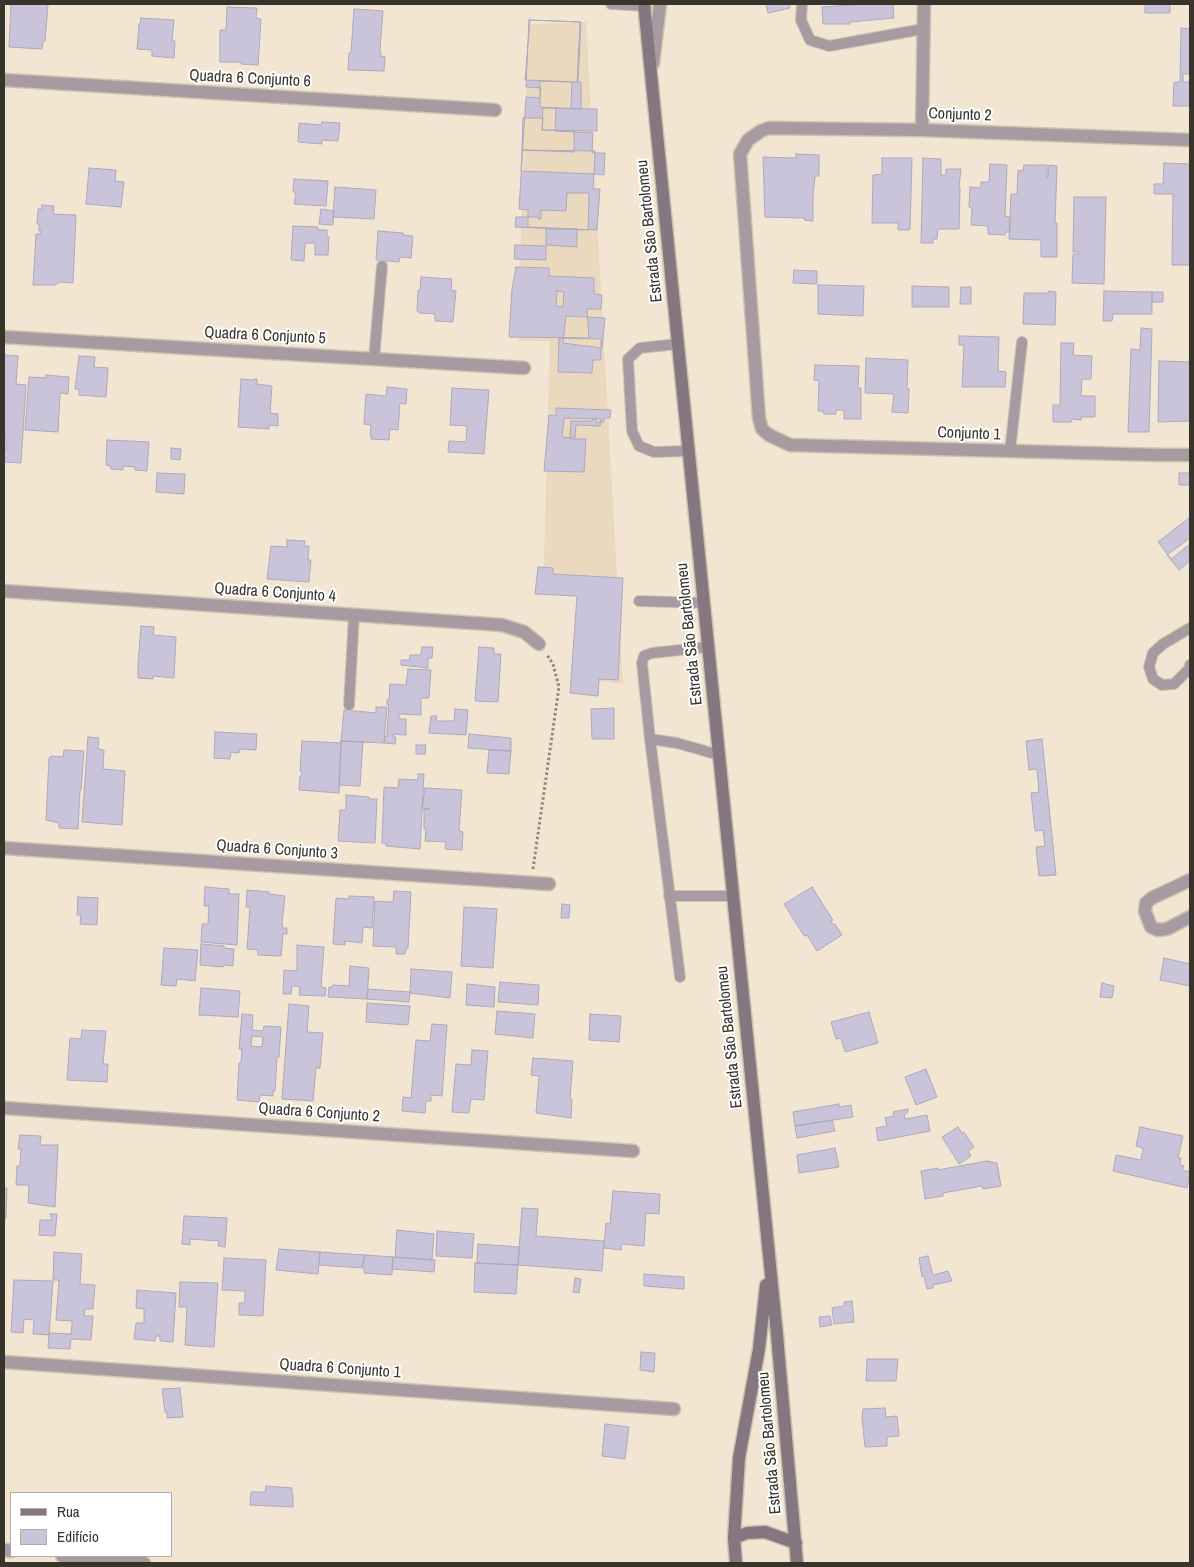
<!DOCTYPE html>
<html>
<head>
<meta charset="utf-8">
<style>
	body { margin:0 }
	#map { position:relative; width:1194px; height:1567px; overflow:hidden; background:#f2e5d1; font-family:"Archivo Narrow",sans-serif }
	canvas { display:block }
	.frame { position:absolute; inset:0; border:5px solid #38332b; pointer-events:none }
	.legend { position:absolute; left:10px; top:1492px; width:162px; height:65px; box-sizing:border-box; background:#fff; border:1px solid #afadaa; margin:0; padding:6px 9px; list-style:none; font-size:15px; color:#38332b }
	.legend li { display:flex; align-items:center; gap:10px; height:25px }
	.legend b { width:25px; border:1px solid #afadaa }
</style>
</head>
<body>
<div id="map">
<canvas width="1194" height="1567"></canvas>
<div class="frame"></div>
<ul class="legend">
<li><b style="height:6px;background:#85777f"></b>Rua</li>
<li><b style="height:14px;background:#c9c4d9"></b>Edifício</li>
</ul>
</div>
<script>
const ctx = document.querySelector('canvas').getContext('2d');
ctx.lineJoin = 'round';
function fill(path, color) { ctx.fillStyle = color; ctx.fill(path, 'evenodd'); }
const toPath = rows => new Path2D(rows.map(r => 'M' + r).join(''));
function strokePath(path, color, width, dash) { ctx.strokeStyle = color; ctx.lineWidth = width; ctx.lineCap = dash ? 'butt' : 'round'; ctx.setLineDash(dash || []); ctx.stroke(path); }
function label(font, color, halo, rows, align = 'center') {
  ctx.font = font + ' "Archivo Narrow",sans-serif'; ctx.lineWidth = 4; ctx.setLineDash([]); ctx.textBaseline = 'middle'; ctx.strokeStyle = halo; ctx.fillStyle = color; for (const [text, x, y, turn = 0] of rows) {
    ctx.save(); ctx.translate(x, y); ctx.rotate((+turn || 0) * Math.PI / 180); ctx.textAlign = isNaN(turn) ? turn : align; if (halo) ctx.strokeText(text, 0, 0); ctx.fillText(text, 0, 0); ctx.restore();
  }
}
fill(toPath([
	[586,22,623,684,574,679,582,596,543,593,550,341,517,341,529,24]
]), '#ebd9bf');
const building = toPath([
	[11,4,48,4,45,41,43,41,42,49,9,47,11,4],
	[766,4,789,4,790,8,768,13,766,4],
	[867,4,893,4,894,18,850,22,850,24,823,24,822,7,867,4],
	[1145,4,1170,4,1170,13,1145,13,1145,4],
	[227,7,257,8,256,18,261,19,258,65,241,64,241,62,220,62,220,30,226,30,227,7],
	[354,9,383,11,380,49,381,56,385,57,384,71,348,70,349,53,351,53,354,9],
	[141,18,174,20,172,41,175,41,174,58,152,56,152,50,137,49,139,24,140,24,141,18],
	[529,20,580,22,577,82,581,82,581,109,556,108,555,131,593,133,592,153,605,153,604,175,594,174,593,189,600,189,597,230,528,227,528,210,519,209,526,97,540,98,541,88,526,87,529,20],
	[530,20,581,22,578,82,525,80,530,20],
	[1181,28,1190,29,1190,74,1183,74,1183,82,1190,82,1190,106,1173,106,1174,82,1180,82,1181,28],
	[540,81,572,82,571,109,540,107,540,81],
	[543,108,597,109,597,131,542,130,543,108],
	[523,118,543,118,542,130,574,131,574,152,522,150,523,118],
	[322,122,340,123,338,141,322,140,322,144,298,142,299,123,321,125,322,122],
	[522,150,595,151,594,174,521,171,522,150],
	[796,154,819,155,819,176,815,176,813,197,813,221,804,220,805,218,765,217,763,157,796,158,796,154],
	[882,158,912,158,910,230,898,230,898,223,872,223,873,175,882,174,882,158],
	[923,158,941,159,941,175,946,175,946,169,961,169,959,187,960,187,959,229,938,229,937,239,933,239,933,243,921,243,923,158],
	[1164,163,1190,164,1190,265,1172,265,1173,194,1154,194,1154,184,1163,184,1164,163],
	[990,164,1007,165,1005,216,1010,217,1010,232,1005,232,1005,235,988,234,988,226,971,225,972,208,969,207,970,187,981,188,981,182,989,182,990,164],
	[1024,165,1047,165,1047,177,1048,177,1049,165,1057,166,1055,223,1057,223,1057,257,1041,257,1041,240,1009,239,1011,194,1017,194,1018,170,1023,171,1024,165],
	[89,168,116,170,115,181,124,182,121,207,86,204,89,168],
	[294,179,328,181,326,206,294,204,296,192,293,192,294,179],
	[335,187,376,190,374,219,333,217,335,187],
	[567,193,589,193,588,230,515,227,516,217,538,217,538,219,541,219,541,210,566,211,567,193],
	[1074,197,1106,197,1104,284,1072,283,1073,254,1079,254,1079,252,1073,252,1074,197],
	[42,205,54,206,53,214,76,215,73,283,59,282,56,285,33,285,36,234,40,234,41,231,39,231,39,224,37,224,38,209,42,209,42,205],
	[321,209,334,211,333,225,319,224,321,209],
	[293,226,318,227,318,230,327,230,327,237,329,237,328,255,315,255,315,243,305,243,304,261,291,260,293,226],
	[546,229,577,229,577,247,546,245,546,229],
	[378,231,403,233,403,235,413,236,411,258,400,257,399,262,376,260,378,231],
	[515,245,546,246,546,260,514,259,515,245],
	[516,267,549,268,549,276,594,278,594,294,602,295,601,309,587,309,589,338,509,337,512,289,516,267],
	[557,291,564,292,563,307,556,306,557,291],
	[794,270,817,271,817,284,793,283,794,270],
	[421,277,452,279,451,290,456,291,453,322,435,321,435,314,419,313,419,311,417,311,418,290,420,290,421,277],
	[818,285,864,286,863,316,818,314,818,285],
	[912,286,949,287,949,307,912,307,912,286],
	[961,287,971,287,971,304,960,304,961,287],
	[1049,291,1056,292,1055,325,1023,324,1024,293,1049,293,1049,291],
	[1104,291,1152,292,1152,314,1113,314,1112,321,1103,321,1104,291],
	[1152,292,1163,292,1163,302,1152,302,1152,292],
	[566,316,605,318,602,348,563,343,566,316],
	[1141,328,1152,329,1149,432,1128,432,1131,349,1140,350,1141,328],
	[959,336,999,337,998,371,1006,372,1005,387,962,387,964,345,959,345,959,336],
	[559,338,601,339,601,360,593,360,592,373,558,372,559,338],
	[1061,343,1074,343,1073,355,1092,356,1091,379,1082,379,1081,396,1095,396,1095,417,1081,417,1081,420,1072,419,1071,422,1053,422,1053,405,1060,405,1061,343],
	[4,355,18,356,16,384,26,385,21,463,4,462,4,450,6,450,6,436,4,436,4,355],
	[79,356,95,357,94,367,108,368,106,397,79,395,79,389,75,389,79,356],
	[866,358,908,360,907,389,909,389,908,413,892,412,894,394,865,393,866,358],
	[1159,361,1190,362,1190,421,1158,422,1159,361],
	[815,365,859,366,858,388,861,388,861,419,844,419,844,410,836,410,836,414,824,414,823,411,818,411,819,381,814,380,815,365],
	[46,375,69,377,68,394,60,393,58,432,25,430,29,377,46,378,46,375],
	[241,379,254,380,254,379,257,379,257,384,272,386,270,413,278,414,278,426,269,425,269,429,238,427,241,379],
	[387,387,407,389,406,404,400,403,398,430,390,429,389,440,371,439,372,436,370,436,371,425,364,424,366,394,386,396,387,387],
	[452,388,489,390,484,454,448,452,449,441,466,442,467,426,450,425,452,388],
	[556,408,611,410,610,418,604,418,604,422,596,422,596,418,593,418,592,421,571,421,570,439,586,439,584,472,544,471,549,415,556,416,556,408],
	[564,418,601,419,600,426,576,425,575,438,562,437,564,418],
	[107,440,149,442,147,471,135,470,135,467,123,466,123,470,111,469,111,466,106,465,107,440],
	[171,448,181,449,180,460,171,459,171,448],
	[157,473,185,474,184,494,156,492,157,473],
	[1179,473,1190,473,1190,485,1179,485,1179,473],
	[1189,518,1190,520,1190,544,1171,559,1158,542,1189,518],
	[1190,538,1190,561,1179,570,1167,555,1190,538],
	[287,540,305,541,304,546,309,546,308,560,311,560,309,582,267,579,271,546,287,547,287,540],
	[538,567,553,568,553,574,623,578,618,680,599,679,598,696,570,693,577,596,535,594,538,567],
	[141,626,154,627,153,635,176,637,174,678,153,676,153,679,138,678,138,663,141,626],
	[422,647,433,647,432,658,428,658,428,668,401,665,401,660,410,660,410,655,421,655,422,647],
	[479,647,494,648,494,654,501,654,498,702,475,701,479,647],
	[408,669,431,670,429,698,421,698,421,715,399,714,399,719,406,719,406,735,393,734,393,737,396,737,395,744,384,743,385,736,389,736,387,734,389,705,387,705,387,700,389,700,390,684,406,685,408,669],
	[376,707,387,707,384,743,341,741,344,710,376,713,376,707],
	[614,708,614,739,592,739,591,709,614,708],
	[455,709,468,710,466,735,429,733,431,716,437,716,436,721,454,721,455,709],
	[215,732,257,734,256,750,240,749,239,753,231,752,230,759,214,758,215,732],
	[469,734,511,738,511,751,468,748,469,734],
	[88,737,99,738,98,749,104,750,103,769,125,771,122,825,82,822,88,737],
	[1042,739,1056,875,1039,876,1036,847,1045,846,1043,830,1035,831,1031,793,1039,792,1037,769,1029,770,1026,741,1042,739],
	[302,741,341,743,339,793,299,790,300,776,301,776,302,772,300,771,302,741],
	[341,741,363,742,360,786,339,785,341,741],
	[416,745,426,745,425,754,416,754,416,745],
	[64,750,84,751,81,790,80,790,78,829,59,828,59,823,46,820,49,758,50,758,51,756,63,757,64,750],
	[489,750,511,751,509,774,487,773,489,750],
	[418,774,424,774,420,849,386,846,386,843,382,843,384,787,398,788,399,779,418,780,418,774],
	[425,788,462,790,459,831,463,832,462,850,445,849,446,842,425,841,426,829,424,829,424,809,430,809,422,808,425,788],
	[346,795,369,797,369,799,377,799,375,843,338,841,340,810,346,810,346,795],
	[205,887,229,889,229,894,239,894,237,945,201,942,202,924,208,924,209,906,204,906,205,887],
	[812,887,833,920,831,921,833,925,835,924,842,935,817,951,807,935,804,936,784,904,812,887],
	[247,890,269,892,269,894,285,896,282,923,283,928,287,928,287,934,283,934,281,956,258,955,258,950,247,949,250,907,246,907,247,890],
	[394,891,411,892,408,948,406,948,405,954,396,954,396,947,373,946,375,901,393,902,394,891],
	[349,896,374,897,372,928,363,927,362,943,345,941,345,945,333,944,336,898,349,899,349,896],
	[78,897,98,898,97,925,80,924,81,915,77,915,78,897],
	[562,904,570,905,569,918,561,918,562,904],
	[464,907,497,909,493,968,461,966,464,907],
	[201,944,224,946,224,948,234,949,233,966,224,965,223,967,200,965,201,944],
	[297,945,324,947,321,987,326,988,325,996,299,995,300,987,296,986,292,986,291,994,283,994,284,970,297,971,297,945],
	[164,948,198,950,195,981,177,979,176,986,161,985,164,948],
	[1164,958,1190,964,1190,986,1160,980,1164,958],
	[350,966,369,968,367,999,328,997,329,987,332,987,333,985,349,986,350,966],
	[411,969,452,972,450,998,410,993,411,969],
	[500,982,539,985,538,1005,498,1002,500,982],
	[1102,983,1114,986,1112,998,1100,997,1102,983],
	[467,984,495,987,494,1007,466,1005,467,984],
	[201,988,240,991,238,1017,199,1015,201,988],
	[368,989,410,992,409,1002,367,999,368,989],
	[367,1003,410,1006,408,1025,366,1022,367,1003],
	[289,1004,309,1006,307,1032,323,1033,320,1068,316,1068,313,1101,282,1099,289,1004],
	[497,1011,535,1014,533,1038,495,1034,497,1011],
	[869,1012,878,1043,845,1052,841,1038,836,1039,831,1022,869,1012],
	[242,1014,253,1015,252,1030,263,1031,264,1026,281,1027,279,1057,277,1057,275,1091,273,1091,273,1096,260,1095,259,1102,237,1100,239,1063,241,1063,242,1049,239,1049,242,1014],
	[252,1036,263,1037,262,1047,251,1046,252,1036],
	[590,1014,621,1016,619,1042,589,1040,590,1014],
	[432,1024,447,1025,442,1096,431,1095,431,1101,426,1101,425,1113,402,1111,403,1097,411,1098,416,1040,430,1041,432,1024],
	[82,1030,106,1031,103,1064,108,1064,107,1082,67,1080,70,1038,81,1039,82,1030],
	[472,1050,488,1051,484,1100,471,1099,469,1113,452,1112,456,1064,471,1065,472,1050],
	[533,1058,573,1061,570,1098,572,1099,571,1118,536,1113,539,1076,531,1075,533,1058],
	[926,1069,937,1097,916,1105,905,1077,926,1069],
	[839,1104,839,1107,851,1105,853,1117,795,1126,793,1112,839,1104],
	[908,1109,908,1112,904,1115,905,1119,927,1115,930,1131,878,1141,876,1128,887,1126,885,1118,894,1116,893,1112,908,1109],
	[832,1120,835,1131,797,1138,795,1126,832,1120],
	[958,1127,962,1133,964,1132,974,1147,968,1151,971,1156,959,1164,942,1137,958,1127],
	[1140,1127,1183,1136,1178,1158,1181,1158,1180,1165,1184,1166,1182,1170,1190,1172,1187,1188,1113,1171,1116,1155,1141,1160,1143,1148,1136,1146,1140,1127],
	[20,1135,41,1136,40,1145,58,1145,55,1207,28,1203,29,1185,16,1185,17,1166,20,1166,21,1149,18,1149,20,1135],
	[835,1148,839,1167,799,1173,797,1155,835,1148],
	[987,1161,997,1163,1001,1186,983,1189,982,1186,943,1193,943,1196,925,1199,921,1171,938,1168,938,1170,987,1161],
	[4,1188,7,1188,6,1218,4,1218,4,1188],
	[613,1191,660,1194,659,1214,646,1213,644,1246,622,1244,621,1250,604,1248,606,1223,610,1224,613,1191],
	[522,1208,538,1209,536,1236,604,1241,602,1271,518,1265,522,1208],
	[50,1214,57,1214,55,1236,39,1235,40,1220,52,1220,50,1214],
	[184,1216,227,1218,225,1247,218,1246,219,1241,190,1239,190,1245,182,1244,184,1216],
	[397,1230,434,1234,432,1260,395,1257,397,1230],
	[437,1231,474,1234,472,1258,436,1256,437,1231],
	[478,1244,519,1247,518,1265,477,1263,478,1244],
	[279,1249,320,1252,318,1274,276,1270,279,1249],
	[54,1252,82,1254,80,1284,95,1285,93,1309,85,1309,84,1316,93,1316,91,1340,71,1339,70,1349,48,1348,49,1333,71,1334,72,1325,72,1321,56,1320,59,1280,53,1280,54,1252],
	[320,1252,365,1255,362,1267,362,1268,319,1265,320,1252],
	[365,1255,393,1257,392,1275,364,1273,364,1267,362,1267,365,1255],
	[928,1256,933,1275,948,1271,952,1281,933,1285,933,1288,927,1289,924,1276,922,1277,919,1258,928,1256],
	[393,1257,435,1260,434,1272,392,1269,393,1257],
	[224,1258,266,1260,263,1316,239,1315,239,1303,245,1303,245,1291,222,1290,224,1258],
	[475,1263,518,1265,516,1294,474,1292,475,1263],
	[644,1274,684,1277,684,1289,644,1286,644,1274],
	[575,1278,581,1279,579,1293,573,1292,575,1278],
	[14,1280,53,1281,49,1335,33,1334,34,1320,24,1319,23,1333,11,1332,14,1280],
	[180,1282,218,1283,214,1347,185,1345,187,1307,179,1307,180,1282],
	[137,1290,176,1293,173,1342,160,1341,160,1336,156,1336,155,1341,134,1339,136,1323,144,1323,144,1309,136,1308,137,1290],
	[852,1301,854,1322,834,1324,832,1308,844,1306,844,1302,852,1301],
	[830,1316,832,1325,820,1327,819,1317,830,1316],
	[641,1352,655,1353,654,1372,640,1370,641,1352],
	[867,1359,898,1359,896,1381,866,1381,867,1359],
	[180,1388,183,1417,167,1418,167,1412,165,1412,162,1389,180,1388],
	[885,1408,886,1417,897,1416,899,1436,887,1437,887,1446,865,1447,862,1418,863,1409,885,1408],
	[605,1424,629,1427,625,1459,602,1456,605,1424],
	[266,1486,292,1488,292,1494,293,1494,293,1507,250,1505,251,1492,265,1492,266,1486]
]);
fill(building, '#c9c4d9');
strokePath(building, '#ada8bc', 1);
const lane = toPath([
	[611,4,645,6],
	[802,4,801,20,810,40,829,46,923,29],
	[678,344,640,348,628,359,632,431,639,446,654,452,688,451],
	[374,359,382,266],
	[1010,451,1022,342],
	[639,601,703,603],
	[1190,628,1163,644,1153,653,1149,667,1153,679,1162,685,1174,684,1189,669,1190,665],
	[349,705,354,615],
	[650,739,677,743,719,755],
	[669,896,732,896],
	[680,977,650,739,642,663,644,656,652,653,708,647]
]);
const street = toPath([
	[653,63,660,4],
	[4,80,495,110],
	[922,130,924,4],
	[1190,140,922,130,769,128,761,131,748,140,740,154,759,418,762,429,769,435,790,445,1160,455,1190,455],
	[4,337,524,368],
	[4,591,502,625,524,632,539,644],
	[4,848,549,884],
	[1190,880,1152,898,1146,903,1145,911,1151,927,1158,930,1167,929,1190,917],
	[4,1108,633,1151],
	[4,1362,674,1409],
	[4,1550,11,1551],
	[62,1556,144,1563]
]);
const secondary = toPath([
	[644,4,777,1335,797,1563],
	[734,1538,747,1533,765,1532,796,1543],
	[736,1563,734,1538,739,1458,759,1349,766,1285]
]);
strokePath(lane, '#cdc1b0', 12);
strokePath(street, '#cdc1b0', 15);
strokePath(secondary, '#cdc1b0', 15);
strokePath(toPath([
	[533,869,559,687,553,664,547,655]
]), '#908779', 3, [2.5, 2.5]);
strokePath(lane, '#a59ba1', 10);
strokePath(street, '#a59ba1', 12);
strokePath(secondary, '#85777f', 12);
label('16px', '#38332b', '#fff', [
	["Quadra 6 Conjunto 6",250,79,3],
	["Conjunto 2",960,115,2],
	["Estrada São Bartolomeu",650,231,-96],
	["Quadra 6 Conjunto 5",265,336,3],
	["Conjunto 1",969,434,2],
	["Quadra 6 Conjunto 4",275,593,4],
	["Estrada São Bartolomeu",690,634,-96],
	["Quadra 6 Conjunto 3",277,850,4],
	["Estrada São Bartolomeu",730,1037,-96],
	["Quadra 6 Conjunto 2",319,1113,4],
	["Quadra 6 Conjunto 1",340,1369,4],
	["Estrada São Bartolomeu",770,1443,-95]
]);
</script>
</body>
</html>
